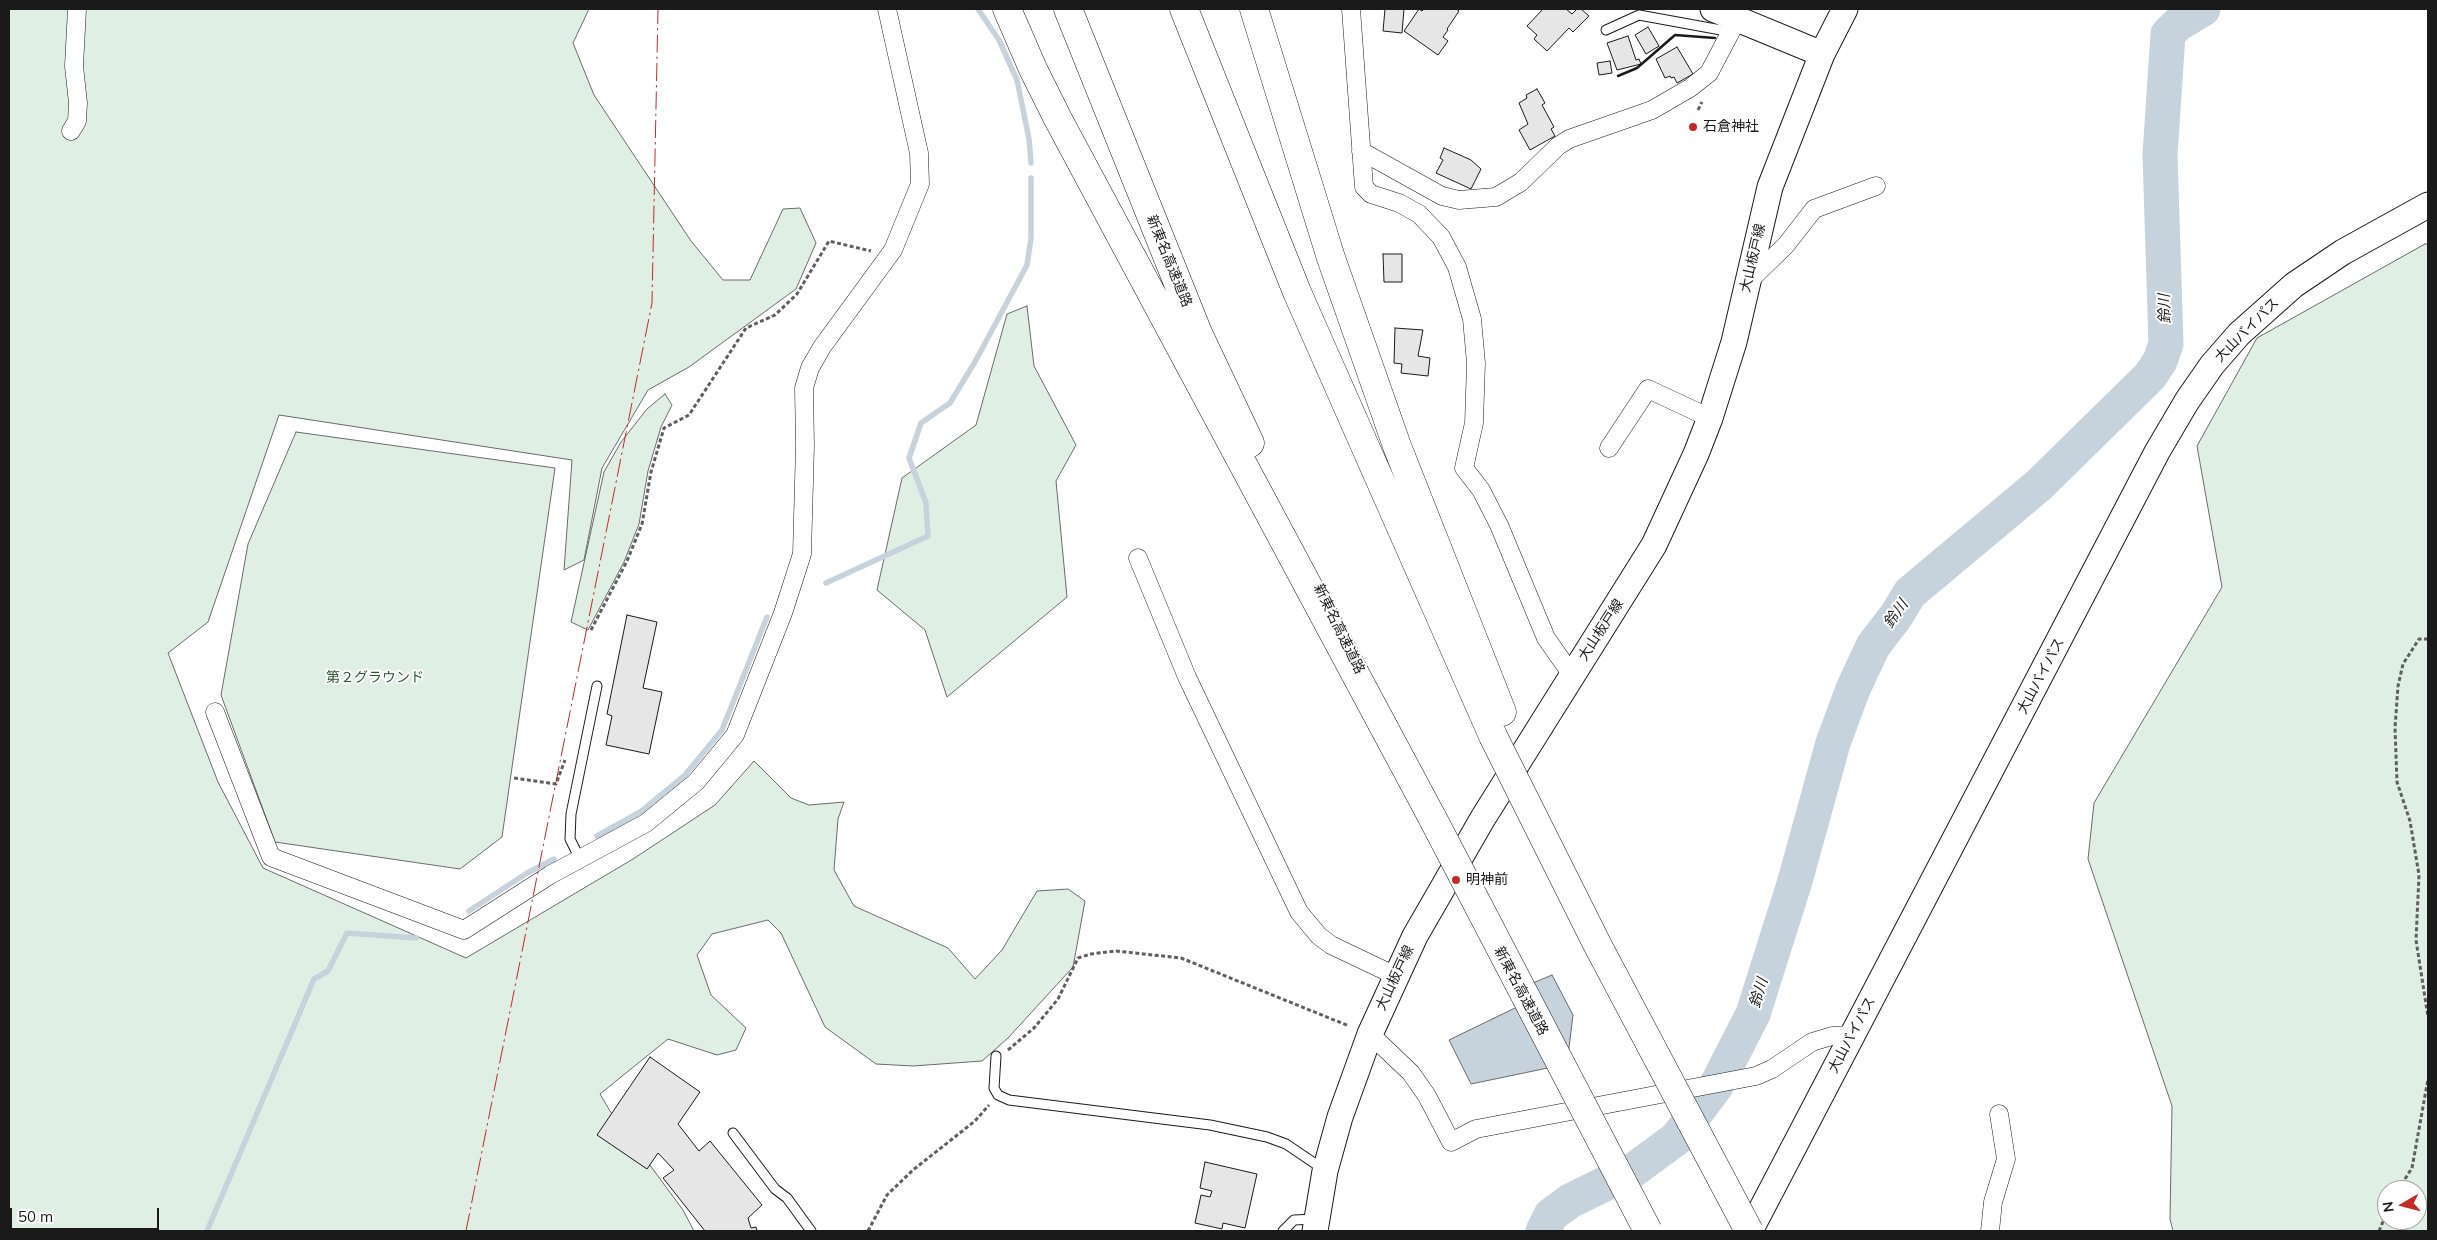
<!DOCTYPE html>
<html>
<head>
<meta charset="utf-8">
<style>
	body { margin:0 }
	#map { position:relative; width:2437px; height:1240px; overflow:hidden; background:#fff; font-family:Mulish,sans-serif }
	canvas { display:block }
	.frame { position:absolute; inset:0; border:10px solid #1a1a1a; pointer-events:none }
	.north { position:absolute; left:2377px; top:1180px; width:50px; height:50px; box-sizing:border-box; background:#fff; border:1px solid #a3a3a3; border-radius:50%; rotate:262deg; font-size:14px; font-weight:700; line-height:20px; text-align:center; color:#1a1a1a }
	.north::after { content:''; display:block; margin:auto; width:18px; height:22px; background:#c62828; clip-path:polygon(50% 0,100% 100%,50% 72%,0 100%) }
	.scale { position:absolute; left:10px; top:1208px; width:149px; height:22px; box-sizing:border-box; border:2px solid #1a1a1a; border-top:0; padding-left:6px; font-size:15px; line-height:18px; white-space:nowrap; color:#1a1a1a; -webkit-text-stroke:4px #fff; paint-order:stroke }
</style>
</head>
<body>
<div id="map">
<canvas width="2437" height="1240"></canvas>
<div class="frame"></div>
<div class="north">N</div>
<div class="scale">50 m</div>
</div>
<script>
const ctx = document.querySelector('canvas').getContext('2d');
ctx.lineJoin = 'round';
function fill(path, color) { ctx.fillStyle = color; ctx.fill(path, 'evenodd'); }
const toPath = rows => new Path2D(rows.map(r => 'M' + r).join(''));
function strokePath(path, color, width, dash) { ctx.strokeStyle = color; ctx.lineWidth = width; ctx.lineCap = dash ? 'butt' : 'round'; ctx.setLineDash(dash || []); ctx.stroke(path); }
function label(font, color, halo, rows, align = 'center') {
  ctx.font = font + ' Mulish,"Noto Sans JP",sans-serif'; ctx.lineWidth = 4; ctx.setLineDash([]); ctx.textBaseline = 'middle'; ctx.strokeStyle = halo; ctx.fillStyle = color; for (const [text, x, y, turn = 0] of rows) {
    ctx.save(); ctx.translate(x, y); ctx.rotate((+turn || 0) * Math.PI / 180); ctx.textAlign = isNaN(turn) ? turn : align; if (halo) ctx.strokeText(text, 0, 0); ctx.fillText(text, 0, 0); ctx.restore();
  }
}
const green = toPath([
	[9,9,589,9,573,43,594,95,691,241,723,280,750,280,783,209,800,208,816,243,796,289,689,367,648,390,602,468,584,560,564,570,572,460,279,415,208,622,168,653,218,782,263,868,466,958,633,859,715,805,754,761,791,798,809,805,844,802,838,819,834,870,854,906,948,948,975,979,1002,950,1037,891,1068,889,1085,901,1073,967,1008,1038,982,1061,913,1066,876,1064,825,1027,781,933,768,920,712,934,697,955,711,995,746,1028,736,1050,717,1055,668,1039,600,1094,610,1111,683,1210,694,1231,9,1231,9,9],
	[2425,244,2428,244,2428,1231,2173,1231,2170,1219,2172,1106,2088,859,2094,803,2222,587,2197,446,2257,338,2425,244],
	[2387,1190,2417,1190,2417,1220,2387,1220,2387,1190],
	[1027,306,1034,366,1076,445,1056,481,1067,597,947,697,925,630,877,590,902,478,976,425,1007,314,1027,306],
	[665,394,672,405,661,427,648,471,639,524,624,562,588,630,571,622,604,472,621,442,647,409,665,394],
	[296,432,555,468,502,837,460,869,275,842,221,695,248,544,296,432]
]);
fill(green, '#e0efe3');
strokePath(green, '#6a6a6a', 1);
const water = toPath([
	[1552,975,1573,1015,1567,1064,1471,1084,1449,1040,1517,1007,1509,993,1552,975]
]);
fill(water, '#c6d2dc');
strokePath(water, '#6a6a6a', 1);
strokePath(toPath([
	[978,9,999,40,1017,80,1029,139,1031,163],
	[826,583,928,536,926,503,909,458,921,423,950,403,976,360,1027,265,1031,238,1031,178],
	[597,836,640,812,685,775,722,730,767,617],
	[469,911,527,873,554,859],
	[207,1231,314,979,328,971,347,933,416,938]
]), '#c6d2dc', 5.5);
strokePath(toPath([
	[1543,1231,1551,1215,1570,1201,1635,1169,1677,1138,1716,1086,1753,1014,1795,881,1833,743,1853,689,1873,646,1896,616,1910,593,2039,485,2150,376,2160,361,2166,344,2160,155,2168,34,2178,24,2203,9]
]), '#c6d2dc', 35);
const building = toPath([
	[1385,9,1404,9,1402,33,1383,31,1385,9],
	[1419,9,1422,11,1424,9,1456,9,1459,11,1447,29,1448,30,1443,37,1448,41,1438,55,1404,31,1419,9],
	[1543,9,1566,9,1572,14,1577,9,1581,9,1589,16,1573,32,1569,28,1547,51,1534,39,1537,35,1527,26,1543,9],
	[1648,27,1659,46,1646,54,1635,35,1648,27],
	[1628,36,1636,60,1639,59,1641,64,1617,70,1607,43,1628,36],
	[1677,47,1693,74,1677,83,1674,77,1671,78,1670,76,1665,78,1656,59,1677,47],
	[1610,61,1612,73,1599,75,1597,63,1610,61],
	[1537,89,1545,103,1542,105,1554,127,1551,129,1555,136,1530,150,1519,130,1528,124,1519,103,1527,98,1526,95,1537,89],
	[1444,148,1471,160,1481,169,1471,189,1436,173,1443,160,1440,158,1444,148],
	[1383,254,1402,254,1402,282,1384,282,1383,254],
	[1395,328,1423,330,1418,356,1430,358,1428,376,1401,373,1402,364,1394,363,1395,328],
	[627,615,657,622,643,688,662,692,649,754,606,745,612,716,607,714,627,615],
	[650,1057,700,1092,678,1124,699,1151,710,1141,762,1205,748,1218,751,1228,756,1227,757,1231,705,1231,663,1178,674,1170,658,1153,647,1169,597,1135,650,1057],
	[1205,1162,1257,1174,1245,1228,1223,1223,1222,1229,1195,1223,1201,1195,1210,1197,1212,1191,1200,1188,1205,1162]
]);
fill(building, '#e6e6e6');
strokePath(building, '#1a1a1a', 1);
const lane = toPath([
	[1606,30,1639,15,1732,32],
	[580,859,570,839,571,814,597,686],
	[996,1056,994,1088,998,1095,1009,1100,1210,1125,1267,1137,1286,1144,1323,1169],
	[733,1133,775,1189,787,1198,811,1231],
	[1283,1231,1294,1220,1315,1219]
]);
const street = toPath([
	[1351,9,1364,187,1371,194,1399,203,1419,214,1441,237,1457,267,1472,319,1476,363,1474,423,1464,468,1481,490,1499,525,1546,638,1572,675],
	[71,131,77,121,78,103,74,66,77,9],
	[1361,151,1442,196,1459,200,1496,197,1521,182,1558,146,1569,139,1652,110,1690,88,1709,73,1738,18],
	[1748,282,1786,245,1814,209,1876,186],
	[1609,448,1648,389,1710,418],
	[1138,558,1187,677,1299,912,1319,936,1331,945,1396,976],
	[215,712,271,857,464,930,550,875,646,823,696,782,735,735,783,613,802,554,805,446,804,388,810,368,822,347,893,250,920,184,919,153,887,9],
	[1370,1034,1411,1073,1427,1096,1451,1142,1476,1129,1756,1076,1772,1069,1812,1042,1832,1036,1852,1035],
	[1990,1231,1993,1202,2006,1159,1999,1114]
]);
const secondary = toPath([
	[1713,9,1822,54],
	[1315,1231,1325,1171,1340,1117,1370,1034,1415,936,1483,818,1654,545,1696,454,1710,418,1734,342,1770,187,1822,54,1845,9],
	[1750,1231,2157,452,2187,401,2212,365,2239,334,2294,285,2343,252,2428,205]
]);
const highway = toPath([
	[1007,9,1033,69,1058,119,1433,819],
	[1068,9,1198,333,1250,443],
	[1184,9,1297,292,1493,736],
	[1254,9,1331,258,1397,446,1502,712]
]);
strokePath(lane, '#1a1a1a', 11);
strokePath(street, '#1a1a1a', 19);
strokePath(secondary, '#1a1a1a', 27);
strokePath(highway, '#1a1a1a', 29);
strokePath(toPath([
	[1698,110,1702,102],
	[591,630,627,561,642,524,651,472,664,428,689,415,746,328,775,315,797,294,829,241,871,251],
	[2428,639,2419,639,2403,664,2398,686,2395,728,2397,782,2410,821,2419,875,2416,940,2428,1017],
	[514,778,556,784,565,760],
	[1008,1050,1034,1028,1058,999,1078,958,1091,954,1116,951,1181,958,1349,1026],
	[2398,1190,2412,1168,2428,1079],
	[868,1231,887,1195,913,1170,975,1121,989,1105],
	[2379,1231,2387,1212]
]), '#5f5f5f', 3, [4, 2.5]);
strokePath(lane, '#fff', 9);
strokePath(street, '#fff', 18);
strokePath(secondary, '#fff', 25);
strokePath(highway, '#fff', 28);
const highwayBridge = toPath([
	[1493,736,1597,944,1749,1231],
	[1433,819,1648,1231]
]);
strokePath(highwayBridge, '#1a1a1a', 29, []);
strokePath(highwayBridge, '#fff', 28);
strokePath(toPath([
	[1618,76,1637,68,1675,35,1715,38]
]), '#1a1a1a', 2.5);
strokePath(toPath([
	[466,1231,652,303,658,9]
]), '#c62828', 1, [18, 4, 2.5, 4]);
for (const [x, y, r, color] of [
	[1693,127,5,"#c62828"],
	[1456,880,5,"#c62828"]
]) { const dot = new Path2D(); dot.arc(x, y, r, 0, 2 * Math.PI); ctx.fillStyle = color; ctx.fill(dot); strokePath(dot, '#fff', 2); }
label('14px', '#1a1a1a', '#fff', [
	["石倉神社",1703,127],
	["明神前",1466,880]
], 'left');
label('14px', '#1a1a1a', '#fff', [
	["大山板戸線",1753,258,-77],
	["新東名高速道路",1169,261,68],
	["大山バイパス",2247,330,-45],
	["新東名高速道路",1339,629,64],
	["大山板戸線",1601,630,-57],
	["大山バイパス",2041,676,-62],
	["大山板戸線",1395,978,-65],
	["新東名高速道路",1521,991,62],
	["大山バイパス",1852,1035,-62]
]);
label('14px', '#2b5a34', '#fff', [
	["第２グラウンド",375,678]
]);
label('italic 15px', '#1a1a1a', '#fff', [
	["鈴川",2165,309,-92],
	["鈴川",1896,614,-55],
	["鈴川",1759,993,-73]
]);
</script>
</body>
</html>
